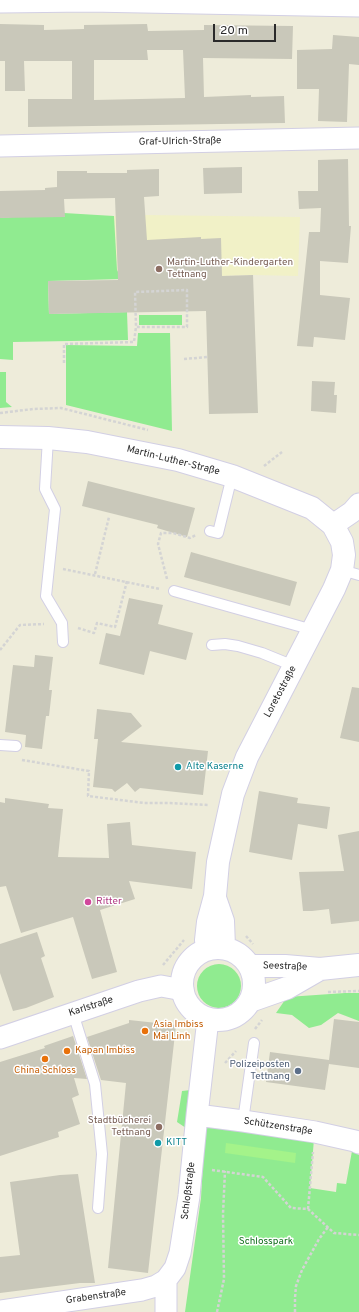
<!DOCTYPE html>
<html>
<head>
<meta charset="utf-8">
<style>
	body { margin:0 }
	#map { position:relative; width:359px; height:1312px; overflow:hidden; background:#eeecda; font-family:Overpass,sans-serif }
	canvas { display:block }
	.scale { position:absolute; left:213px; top:24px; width:63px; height:18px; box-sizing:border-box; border:2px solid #2a2a2a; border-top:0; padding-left:5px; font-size:12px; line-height:14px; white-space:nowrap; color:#2a2a2a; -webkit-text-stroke:3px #fff; paint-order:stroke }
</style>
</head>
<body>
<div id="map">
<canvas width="359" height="1312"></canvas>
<div class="scale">20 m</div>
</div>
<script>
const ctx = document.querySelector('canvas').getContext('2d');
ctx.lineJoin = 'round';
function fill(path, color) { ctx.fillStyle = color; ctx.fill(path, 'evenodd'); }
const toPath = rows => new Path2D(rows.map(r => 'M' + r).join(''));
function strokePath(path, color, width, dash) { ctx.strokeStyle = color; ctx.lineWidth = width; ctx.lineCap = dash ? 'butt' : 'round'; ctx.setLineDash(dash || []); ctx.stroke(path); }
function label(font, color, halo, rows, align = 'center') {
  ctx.font = font + ' Overpass,sans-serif'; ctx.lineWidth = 3; ctx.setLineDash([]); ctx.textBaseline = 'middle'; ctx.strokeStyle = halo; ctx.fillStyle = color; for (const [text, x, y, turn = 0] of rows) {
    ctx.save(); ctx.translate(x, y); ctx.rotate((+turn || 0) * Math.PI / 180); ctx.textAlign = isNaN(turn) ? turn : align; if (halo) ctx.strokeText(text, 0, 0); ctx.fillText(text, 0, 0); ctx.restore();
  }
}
fill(toPath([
	[145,215,300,217,298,276,253,275,122,279,117,270,114,216]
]), '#f1f1c7');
fill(toPath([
	[64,213,114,216,117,270,122,279,48,281,49,314,127,312,128,340,13,342,13,360,0,359,0,218],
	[139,315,182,315,182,325,139,325],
	[138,333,170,333,172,431,66,405,66,345,137,346],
	[0,372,6,372,6,402,12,407,0,408],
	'197 986a22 22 0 1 1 44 0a22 22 0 1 1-44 0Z',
	[345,993,359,993,359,1021,338,1013,321,1025,309,1028,292,1015,276,1013,287,997],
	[191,1090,186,1128,177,1122,182,1091],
	[205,1123,314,1139,310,1188,336,1192,337,1183,346,1184,352,1151,359,1155,359,1312,185,1312,201,1198]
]), '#90eb90');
fill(toPath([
	[226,1143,296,1153,295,1163,225,1153]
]), '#a4f38a');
fill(toPath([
	[0,24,44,25,44,30,84,29,84,25,147,24,148,31,204,30,204,25,293,26,292,59,203,58,204,97,251,95,251,97,284,96,285,123,28,127,28,99,72,99,72,61,24,61,25,91,5,91,5,61,0,61],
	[147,50,183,50,185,98,94,100,94,60,148,60],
	[333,35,359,37,359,65,349,64,347,122,318,121,319,89,297,89,297,50,332,49],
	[348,159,349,226,351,226,348,263,320,261,320,295,350,298,345,340,314,337,313,347,297,346,309,232,320,232,321,208,299,209,298,191,318,191,318,160],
	[242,167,242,193,204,194,203,168],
	[159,169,159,196,144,197,147,240,201,237,201,239,221,238,222,276,253,275,258,413,209,414,206,311,49,314,48,281,118,280,115,198,64,199,65,217,0,218,0,191,45,190,45,188,57,187,57,171,87,171,87,173,127,173,127,170],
	[312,381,335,382,334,395,337,395,336,413,311,411],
	[88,481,195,508,187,537,157,528,158,525,82,506],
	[191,552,297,582,290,606,184,577],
	[129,598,163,605,158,624,193,633,186,660,150,651,144,675,99,664,106,633,120,636],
	[35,655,53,657,49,690,52,690,49,716,46,716,42,749,25,747,26,735,5,732,13,665,34,667],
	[352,687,359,688,359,742,340,738],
	[97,709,131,713,142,726,121,742,208,751,203,795,140,788,135,792,127,783,115,792,112,789,93,787,98,739,94,739],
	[259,791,298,798,297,803,330,807,327,829,298,824,292,860,249,852],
	[5,798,49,804,48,808,63,809,58,857,109,858,107,824,130,822,132,845,196,852,192,889,129,881,135,899,100,910,117,972,92,979,73,917,21,933,6,886,0,887,0,802,5,803],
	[359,831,359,921,331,924,329,909,312,911,303,911,299,872,344,871,338,835],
	[37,932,45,956,41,958,54,997,26,1008,13,1011,0,973,0,944],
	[334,1019,359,1022,359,1068,329,1064,325,1090,266,1082,270,1052,329,1060],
	[129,1020,176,1025,148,1273,108,1268,126,1083,101,1080,87,1037,129,1023],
	[73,1036,87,1079,74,1078,79,1095,72,1098,80,1124,58,1132,59,1137,0,1156,0,1062,45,1048,44,1046],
	[78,1174,95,1283,80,1283,0,1293,0,1257,20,1255,10,1182,60,1175]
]), '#c9c8ba');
const service = toPath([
	[48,438,45,489,55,509,46,596,62,623,63,642],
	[210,531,218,533,232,476],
	[342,570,359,575],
	[174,591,313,630],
	[212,645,225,644,238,646,262,653,294,666],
	[0,745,16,746],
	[73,1013,95,1084,102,1154,98,1208],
	[243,1121,254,1043]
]);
const minor = toPath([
	[0,2,89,1,359,6],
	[0,146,359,138],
	[333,525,352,512,359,504],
	[0,1038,139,991,161,986,183,990],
	[197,1115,243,1121,315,1132,355,1141,359,1143],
	[0,1311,142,1290,156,1286,166,1280],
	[166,1312,166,1280,175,1268,180,1253,189,1196,197,1115,208,1019]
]);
const secondary = toPath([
	[0,437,48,438,87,442,178,460,232,476,312,508,333,525,342,542,344,555,342,570,334,589,247,757,233,794,218,862,215,896,208,922,206,940,207,949],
	[215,898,223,921,224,947],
	'182 984a36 36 0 1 1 72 0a36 36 0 1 1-72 0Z',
	[250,966,285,966,320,969,359,965],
	[250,1001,287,988,320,969]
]);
strokePath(service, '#d2cfe4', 12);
strokePath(minor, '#d2cfe4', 23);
strokePath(secondary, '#d2cfe4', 24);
strokePath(toPath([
	[184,359,208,357],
	[64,363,64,344,134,342,136,327,187,327,187,290,135,292,136,327],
	[0,413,33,409,61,408,148,430],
	[264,466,282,452],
	[63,569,160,589],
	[95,574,109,517],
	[167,579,158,544,161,533,173,533,190,538,196,535],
	[78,628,94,633,97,623,115,627,127,581],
	[0,650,20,625,44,624],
	[22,760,89,771,88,796,144,803,170,803,209,805],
	[246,936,253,944],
	[163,965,184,940],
	[328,992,359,991],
	[255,1029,262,1020],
	[225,1063,236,1051],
	[212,1170,263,1177,291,1208,308,1209,334,1233,359,1235],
	[308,1209,313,1152],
	[217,1312,224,1279,223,1214,225,1171],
	[295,1312,295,1298,296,1286,302,1270,319,1239,328,1227]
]), '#d4d4d4', 2.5, [3, 2]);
strokePath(service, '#fff', 10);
strokePath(minor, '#fff', 21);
strokePath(secondary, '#fff', 22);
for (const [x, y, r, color] of [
	[159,269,4,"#8d6e63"],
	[178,767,4,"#0f9aa8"],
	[88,902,4,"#d1479c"],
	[145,1031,4,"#e8710a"],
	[67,1051,4,"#e8710a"],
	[45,1059,4,"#e8710a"],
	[298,1071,4,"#5c6f8a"],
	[159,1127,4,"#8d6e63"],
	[158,1143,4,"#0f9aa8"]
]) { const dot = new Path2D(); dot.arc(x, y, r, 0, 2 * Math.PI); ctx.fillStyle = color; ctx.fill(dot); strokePath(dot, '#fff', 1.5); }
label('10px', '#2a2a2a', '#fff', [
	["Graf-Ulrich-Straße",180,142,-1],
	["Martin-Luther-Straße",173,461,14],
	["Loretostraße",281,692,-62],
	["Seestraße",285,967,2],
	["Karlstraße",91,1007,-18],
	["Schützenstraße",278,1127,9],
	["Schloßstraße",189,1191,-83],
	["Grabenstraße",96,1297,-8]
]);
label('10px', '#785e54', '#fff', [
	["Martin-Luther-Kindergarten",167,263],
	["Tettnang",167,275],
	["Stadtbücherei",151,1121,"right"],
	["Tettnang",151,1133,"right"]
], 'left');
label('10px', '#0d838f', '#fff', [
	["Alte Kaserne",186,767],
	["KITT",166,1143]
], 'left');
label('10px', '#b23c85', '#fff', [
	["Ritter",96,902]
], 'left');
label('10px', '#c56008', '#fff', [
	["Asia Imbiss",153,1025],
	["Mai Linh",153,1037],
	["Kapan Imbiss",75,1051],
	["China Schloss",45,1071,"center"]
], 'left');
label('10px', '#4e5e75', '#fff', [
	["Polizeiposten",290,1065],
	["Tettnang",290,1077]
], 'right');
label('10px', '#126f1d', '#fff', [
	["Schlosspark",266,1242]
]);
</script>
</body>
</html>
